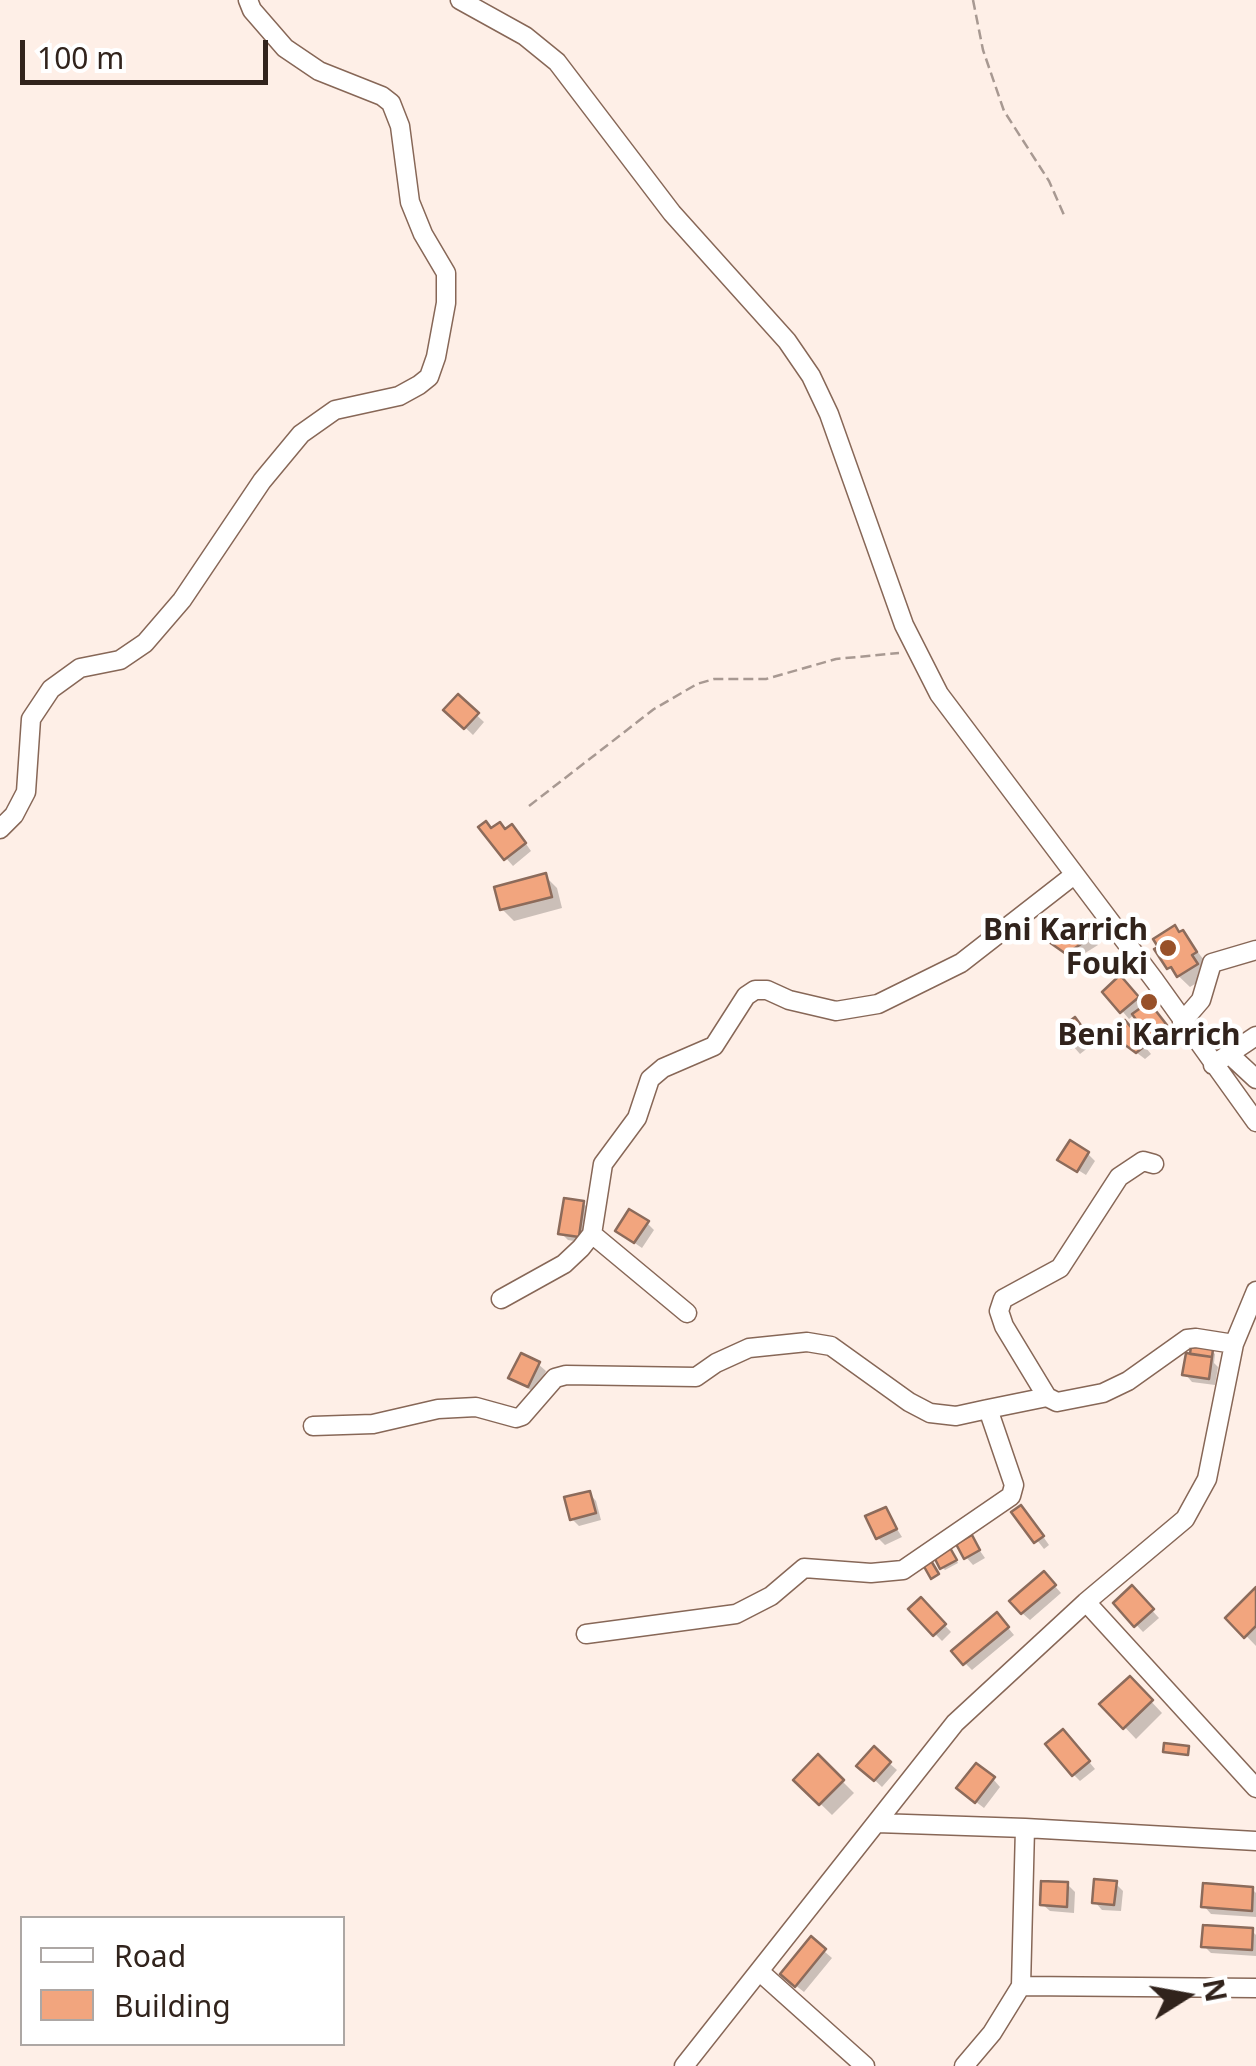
<!DOCTYPE html>
<html>
<head>
<meta charset="utf-8">
<style>
	body { margin:0 }
	#map { position:relative; width:1256px; height:2066px; overflow:hidden; background:#feefe7; font-family:"Noto Sans",sans-serif }
	canvas { display:block }
	.legend { position:absolute; left:20px; top:1916px; width:325px; height:130px; box-sizing:border-box; background:#fff; border:2px solid #ada7a4; margin:0; padding:12px 18px; list-style:none; font-size:30px; color:#31231c }
	.legend li { display:flex; align-items:center; gap:20px; height:50px }
	.legend b { width:50px; border:2px solid #ada7a4 }
	.north { position:absolute; left:1136px; top:1946px; width:100px; height:100px; -webkit-text-stroke:8px #fff; paint-order:stroke; rotate:79deg; font-size:28px; font-weight:700; line-height:40px; text-align:center; color:#31231c }
	.north::after { content:''; display:block; margin:auto; width:35px; height:45px; background:#31231c; clip-path:polygon(50% 0,100% 100%,50% 72%,0 100%) }
	.scale { position:absolute; left:20px; top:40px; width:248px; height:45px; box-sizing:border-box; border:5px solid #31231c; border-top:0; padding-left:12px; font-size:30px; line-height:35px; white-space:nowrap; color:#31231c; -webkit-text-stroke:8px #fff; paint-order:stroke }
</style>
</head>
<body>
<div id="map">
<canvas width="1256" height="2066"></canvas>
<ul class="legend">
<li><b style="height:12px;background:#fff"></b>Road</li>
<li><b style="height:28px;background:#f2a57e"></b>Building</li>
</ul>
<div class="north">N</div>
<div class="scale">100 m</div>
</div>
<script>
const ctx = document.querySelector('canvas').getContext('2d');
ctx.lineJoin = 'round';
function fill(path, color) { ctx.fillStyle = color; ctx.fill(path, 'evenodd'); }
const toPath = rows => new Path2D(rows.map(r => 'M' + r).join(''));
function strokePath(path, color, width, dash) { ctx.strokeStyle = color; ctx.lineWidth = width; ctx.lineCap = dash ? 'butt' : 'round'; ctx.setLineDash(dash || []); ctx.stroke(path); }
function label(font, color, halo, rows, align = 'center') {
  ctx.font = font + ' "Noto Sans",sans-serif'; ctx.lineWidth = 9; ctx.setLineDash([]); ctx.textBaseline = 'middle'; ctx.strokeStyle = halo; ctx.fillStyle = color; for (const [text, x, y, turn = 0] of rows) {
    ctx.save(); ctx.translate(x, y); ctx.rotate((+turn || 0) * Math.PI / 180); ctx.textAlign = isNaN(turn) ? turn : align; if (halo) ctx.strokeText(text, 0, 0); ctx.fillText(text, 0, 0); ctx.restore();
  }
}
fill(toPath([
	[458,698,484,722,473,735,447,710],
	[492,830,519,834,531,851,513,866,506,858],
	[545,876,557,888,562,908,514,921,502,909],
	[1088,930,1098,945,1074,960,1060,949],
	[1183,933,1207,964,1208,976,1190,987,1169,967],
	[1127,986,1146,1007,1156,1012,1175,1037,1162,1047,1135,1014,1129,1019,1106,992],
	[1082,1027,1094,1043,1080,1054,1073,1046],
	[1132,1031,1151,1054,1145,1059,1120,1040],
	[1088,1154,1095,1161,1086,1175,1065,1162],
	[583,1203,591,1211,585,1243,568,1240,561,1233],
	[647,1223,654,1230,642,1248,626,1237],
	[1212,1351,1215,1354,1214,1363,1218,1367,1215,1385,1192,1382,1185,1374],
	[538,1364,546,1371,535,1393,512,1378],
	[589,1493,596,1501,601,1520,579,1526,572,1519],
	[885,1510,902,1537,885,1545,878,1538],
	[1015,1512,1028,1515,1049,1545,1044,1549],
	[971,1538,985,1558,973,1565,966,1557],
	[952,1552,958,1563,945,1570,942,1567],
	[1044,1574,1061,1593,1030,1620,1022,1613],
	[1132,1589,1159,1618,1143,1632,1116,1603],
	[1256,1591,1256,1646,1229,1618],
	[921,1600,951,1632,942,1641,911,1609],
	[1004,1623,1014,1635,972,1670,965,1663],
	[1130,1679,1162,1713,1136,1739,1103,1704],
	[1070,1739,1095,1769,1080,1781,1073,1774],
	[874,1750,897,1770,882,1787,860,1766],
	[818,1757,854,1793,832,1815,796,1780],
	[993,1779,1000,1787,984,1808,967,1795],
	[1115,1883,1123,1891,1121,1911,1102,1910,1095,1902],
	[1067,1884,1075,1892,1074,1913,1050,1911,1042,1904],
	[1252,1889,1256,1893,1256,1917,1211,1914,1204,1906],
	[1252,1931,1256,1935,1256,1956,1211,1953,1204,1946],
	[811,1940,832,1958,804,1992,790,1981]
]), '#0003');
const building = toPath([
	[458,694,479,713,464,729,443,710,458,694],
	[486,821,491,828,500,822,505,829,512,824,526,843,504,860,478,827,486,821],
	[546,873,552,897,500,910,494,887,546,873],
	[1081,920,1093,936,1066,954,1049,942,1081,920],
	[1175,925,1179,932,1183,930,1197,952,1192,955,1198,964,1177,977,1171,967,1167,969,1154,949,1158,947,1153,939,1175,925],
	[1120,975,1139,997,1120,1013,1102,992,1120,975],
	[1149,1002,1170,1029,1152,1042,1132,1014,1149,1002],
	[1075,1017,1088,1035,1071,1048,1058,1030,1075,1017],
	[1125,1020,1146,1045,1136,1053,1109,1033,1125,1020],
	[1070,1140,1089,1152,1077,1172,1057,1160,1070,1140],
	[564,1198,584,1201,579,1237,558,1234,564,1198],
	[629,1209,649,1221,634,1243,615,1231,629,1209],
	[1191,1346,1213,1349,1212,1357,1190,1354,1191,1346],
	[521,1353,540,1362,528,1387,508,1378,521,1353],
	[1186,1353,1212,1357,1209,1379,1182,1375,1186,1353],
	[590,1491,596,1513,570,1520,564,1497,590,1491],
	[1021,1505,1044,1536,1034,1543,1011,1512,1021,1505],
	[886,1507,897,1529,876,1539,865,1516,886,1507],
	[972,1535,980,1550,964,1559,956,1544,972,1535],
	[949,1546,957,1560,940,1569,933,1555,949,1546],
	[930,1559,939,1574,931,1579,922,1563,930,1559],
	[1044,1571,1056,1585,1021,1614,1009,1601,1044,1571],
	[1132,1585,1154,1609,1134,1627,1113,1603,1132,1585],
	[1256,1587,1256,1626,1244,1638,1225,1618,1256,1587],
	[921,1597,946,1624,933,1636,908,1609,921,1597],
	[997,1612,1009,1627,963,1665,951,1651,997,1612],
	[1130,1676,1153,1700,1123,1729,1099,1704,1130,1676],
	[1063,1729,1090,1761,1072,1776,1045,1744,1063,1729],
	[1164,1743,1189,1746,1188,1755,1163,1752,1164,1743],
	[874,1746,891,1762,874,1781,856,1766,874,1746],
	[818,1754,844,1780,819,1805,793,1780,818,1754],
	[976,1763,995,1777,975,1803,956,1788,976,1763],
	[1094,1879,1117,1881,1114,1905,1092,1903,1094,1879],
	[1041,1881,1068,1882,1067,1907,1040,1905,1041,1881],
	[1203,1883,1253,1887,1252,1911,1201,1907,1203,1883],
	[1203,1925,1253,1928,1252,1950,1201,1947,1203,1925],
	[811,1936,826,1949,795,1987,780,1974,811,1936]
]);
fill(building, '#f2a57e');
strokePath(building, '#8c6b5b', 2.5);
const minor = toPath([
	[460,0,525,36,557,62,672,213,787,341,811,376,829,414,904,625,939,694,1155,981,1256,1122],
	[0,829,14,815,26,792,31,719,51,689,80,668,120,660,145,643,182,600,262,481,301,434,335,410,399,396,419,385,429,377,436,357,446,303,446,273,423,234,410,202,400,126,391,103,382,96,319,71,285,48,252,10,248,0],
	[1182,1022,1201,1000,1212,963,1256,950],
	[1229,1054,1256,1036],
	[1213,1065,1229,1054,1256,1079],
	[592,1234,687,1313],
	[501,1299,564,1264,581,1248,592,1234,603,1164,637,1118,650,1079,663,1068,714,1046,746,996,755,990,767,990,789,1000,836,1011,878,1004,961,963,1074,875],
	[1047,1397,1057,1402,1103,1393,1128,1381,1187,1339,1196,1338,1234,1344],
	[313,1426,373,1424,438,1409,476,1407,516,1418,522,1416,555,1378,566,1375,696,1377,716,1363,749,1348,807,1342,831,1346,909,1402,930,1413,956,1416,988,1409],
	[1086,1602,1256,1788],
	[586,1634,736,1614,771,1596,804,1568,871,1573,903,1570,1011,1496,1014,1485,988,1409,1047,1397,1004,1326,999,1311,1003,1299,1060,1268,1119,1177,1143,1161,1154,1164],
	[877,1823,1025,1828,1256,1841],
	[760,1972,865,2066],
	[1021,1986,1256,1988],
	[684,2066,955,1723,1086,1602,1185,1519,1207,1479,1234,1344,1256,1291],
	[964,2066,992,2033,1021,1986,1025,1828]
]);
strokePath(minor, '#876757', 21);
strokePath(toPath([
	[973,0,983,50,1004,111,1049,181,1064,215],
	[529,806,654,709,697,684,714,679,766,679,836,659,899,653]
]), '#a89992', 2.5, [10, 5]);
strokePath(minor, '#fff', 18);
for (const [x, y, r, color] of [
	[1168,948,10,"#98512a"],
	[1149,1002,10,"#98512a"]
]) { const dot = new Path2D(); dot.arc(x, y, r, 0, 2 * Math.PI); ctx.fillStyle = color; ctx.fill(dot); strokePath(dot, '#fff', 4); }
label('bold 30px', '#31231c', '#fff', [
	["Bni Karrich",1148,931],
	["Fouki",1148,965],
	["Beni Karrich",1149,1036,"center"]
], 'right');
</script>
</body>
</html>
